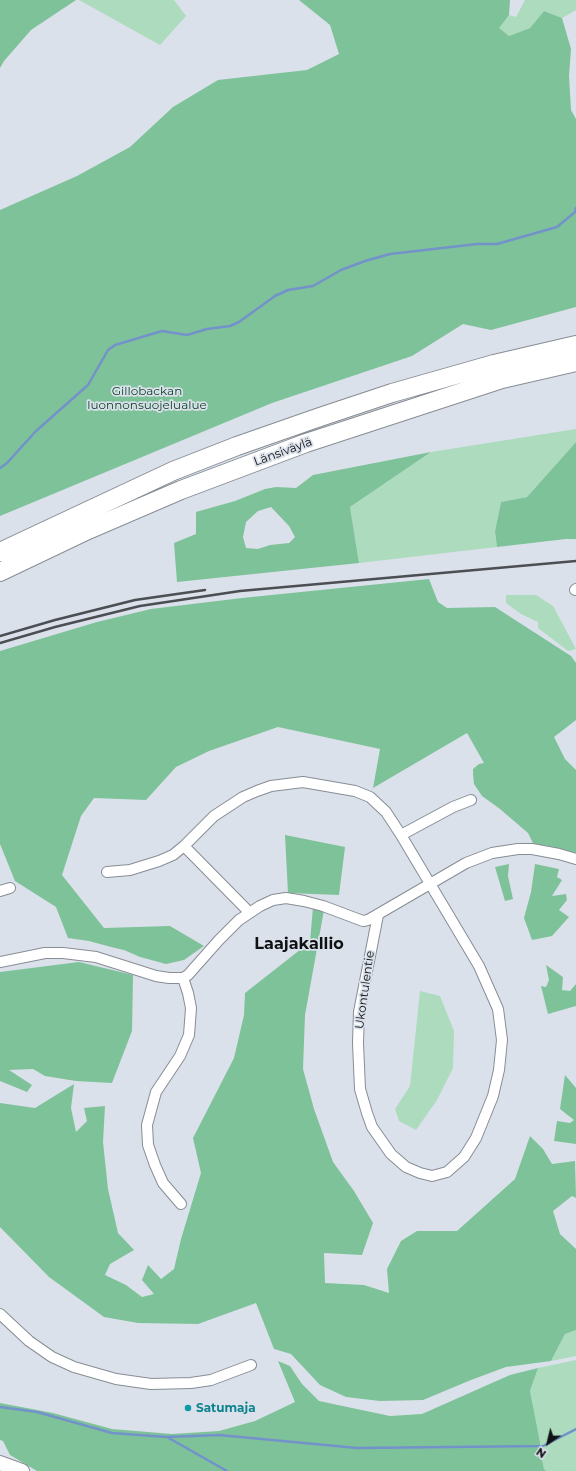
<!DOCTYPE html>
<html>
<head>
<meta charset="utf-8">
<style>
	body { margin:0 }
	#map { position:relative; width:576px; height:1471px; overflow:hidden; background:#dbe1ea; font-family:Montserrat,sans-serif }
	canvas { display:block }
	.north { position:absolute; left:528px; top:1423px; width:40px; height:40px; -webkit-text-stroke:3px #dbe1ea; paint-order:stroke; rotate:215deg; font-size:11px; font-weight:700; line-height:16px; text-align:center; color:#0f1114 }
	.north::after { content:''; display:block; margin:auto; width:14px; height:18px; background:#0f1114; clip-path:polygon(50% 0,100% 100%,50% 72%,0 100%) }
</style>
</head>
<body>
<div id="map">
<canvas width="576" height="1471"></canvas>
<div class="north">N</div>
</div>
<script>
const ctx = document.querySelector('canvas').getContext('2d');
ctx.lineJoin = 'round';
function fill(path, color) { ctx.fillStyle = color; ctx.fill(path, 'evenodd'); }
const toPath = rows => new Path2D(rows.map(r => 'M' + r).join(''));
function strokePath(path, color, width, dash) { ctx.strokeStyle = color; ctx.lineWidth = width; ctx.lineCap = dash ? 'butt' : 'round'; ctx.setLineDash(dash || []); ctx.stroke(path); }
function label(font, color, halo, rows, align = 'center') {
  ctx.font = font + ' Montserrat,sans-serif'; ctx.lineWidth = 3.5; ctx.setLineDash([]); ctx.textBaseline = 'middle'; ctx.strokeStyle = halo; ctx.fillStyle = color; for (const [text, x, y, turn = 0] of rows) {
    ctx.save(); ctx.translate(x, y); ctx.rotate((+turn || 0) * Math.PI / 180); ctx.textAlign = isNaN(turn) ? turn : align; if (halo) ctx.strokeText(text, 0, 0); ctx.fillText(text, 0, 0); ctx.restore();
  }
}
fill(toPath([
	[79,0,174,0,186,16,160,45],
	[525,0,576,0,576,10,562,18,544,11,530,28,509,36,498,28,509,15,516,17],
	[576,429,576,442,527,497,501,502,495,531,497,547,359,563,350,507,431,452],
	[506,595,536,595,553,606,576,649,568,651,538,628,538,622,521,614,506,603],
	[420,991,440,996,454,1031,453,1068,437,1100,416,1130,399,1121,395,1109,410,1086],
	[576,1330,576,1356,551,1361,565,1334],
	[576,1360,576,1471,546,1471,544,1469,541,1454,540,1442,530,1391,538,1368]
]), '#addbbe');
fill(toPath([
	[0,0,76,0,31,30,4,61,0,68],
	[299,0,510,0,509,15,499,28,509,36,530,28,544,11,562,18,571,49,569,76,571,110,576,119,576,307,491,330,463,324,412,356,272,403,0,516,0,210,77,176,130,147,173,107,218,80,307,70,339,54,330,25],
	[576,442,576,539,566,539,497,547,495,531,501,502,527,497],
	[431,452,350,507,359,563,177,582,174,543,196,534,196,512,235,501,265,489,276,487,296,488,313,475],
	[271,507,289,526,295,537,289,543,270,545,258,549,246,548,243,537,246,522,258,511],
	[429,579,438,602,447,608,495,607,571,656,576,663,576,720,554,737,565,759,576,770,576,855,549,846,534,845,528,833,500,809,482,796,474,784,473,774,473,769,479,764,484,763,467,733,373,788,380,749,278,727,209,751,176,767,146,800,94,798,81,816,62,875,104,928,170,926,204,946,184,960,166,964,140,957,124,950,111,947,89,941,68,938,56,907,15,881,0,844,0,651,97,622,151,609,242,598],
	[285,835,345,847,339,895,288,893],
	[509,864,508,876,513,899,505,901,495,867],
	[535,864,559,869,557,877,562,880,552,896,566,894,567,900,559,910,569,917,552,936,532,940,524,918,531,892],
	[313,907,324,910,305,1015,303,1069,314,1109,333,1162,354,1191,373,1223,362,1255,324,1253,325,1283,364,1285,389,1293,387,1269,401,1241,417,1231,457,1231,515,1179,530,1136,543,1149,552,1164,575,1161,576,1198,572,1196,553,1211,560,1234,576,1249,576,1330,565,1334,551,1361,506,1367,471,1380,423,1400,380,1401,346,1397,320,1385,291,1354,274,1349,256,1303,198,1324,138,1323,104,1317,49,1277,0,1227,0,1103,35,1108,74,1084,71,1108,76,1132,87,1121,84,1108,105,1106,103,1142,108,1189,118,1233,134,1250,110,1264,105,1275,126,1285,142,1297,154,1294,142,1280,148,1265,161,1279,174,1269,181,1239,201,1173,193,1138,234,1058,244,1015,245,993,310,942],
	[79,962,133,975,132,1031,112,1083,76,1081,45,1076,33,1069,9,1070,32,1085,27,1092,0,1081,0,972],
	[546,965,563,977,562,990,570,991,576,984,576,1006,548,1014,541,986,546,987,549,980],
	[565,1075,576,1088,576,1144,554,1141,557,1121,570,1123,574,1120,560,1109],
	[278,1361,290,1366,302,1384,319,1401,390,1416,422,1414,510,1375,538,1368,530,1391,540,1442,541,1454,544,1469,546,1471,37,1471,10,1455,3,1441,0,1440,0,1403,53,1413,112,1429,172,1434,219,1431,255,1421,295,1402]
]), '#7ec29a');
strokePath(toPath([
	[0,468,7,463,36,431,88,385,108,350,115,345,162,331,187,335,207,329,230,326,239,322,275,296,288,290,313,286,341,270,365,261,390,254,477,244,497,244,557,227,575,212,576,208],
	[0,1407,37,1412,112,1433,167,1437,219,1435,357,1448],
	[167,1437,227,1471],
	[358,1448,543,1446,576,1429]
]), '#7492ca', 2.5);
const minor = toPath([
	[575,590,576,589],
	[401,835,453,807,471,800],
	[107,872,130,870,159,861,173,855,184,846],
	[0,891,10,888],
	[249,912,184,846,214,816,243,797,257,791,271,786,303,782,355,791,370,797,386,812,401,835,479,966,498,1009,502,1040,499,1070,493,1096,476,1138,464,1157,447,1172,432,1176,420,1173,406,1167,391,1154,372,1127,367,1113,360,1089,358,1043,359,1012,378,915],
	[0,962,45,953,63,953,96,957,156,976,169,978,183,978,188,975,219,940,239,920,260,906,273,900,286,898,304,901,323,906,363,921,368,920,466,863,492,853,518,849,532,849,559,854,576,859],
	[181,1204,163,1183,155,1165,148,1145,147,1125,156,1092,180,1056,189,1035,191,1008,188,993,183,978],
	[0,1314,29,1341,52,1357,74,1367,116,1379,151,1384,191,1383,211,1380,251,1365]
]);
const secondary = toPath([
	[0,1463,22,1471]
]);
const motorway = toPath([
	[0,552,173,471,237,446,320,417,392,393,494,364,576,345],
	[0,572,88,530,181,490,306,443,502,379,576,362]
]);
strokePath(minor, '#878d95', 12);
strokePath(secondary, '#878d95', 16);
strokePath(motorway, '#878d95', 20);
strokePath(minor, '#fff', 10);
strokePath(secondary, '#fff', 14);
strokePath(motorway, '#fff', 18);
strokePath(toPath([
	[0,636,55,620,135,600,205,590],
	[0,643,55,627,140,606,240,591,576,561]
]), '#4b4e53', 2.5);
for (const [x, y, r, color] of [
	[188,1408,4,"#0f9aa8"]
]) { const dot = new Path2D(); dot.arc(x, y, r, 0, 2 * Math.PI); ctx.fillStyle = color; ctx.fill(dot); strokePath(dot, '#dbe1ea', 1.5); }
label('12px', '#053e24', '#dbe1ea', [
	["Gillobackan",147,391],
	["luonnonsuojelualue",147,405]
]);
label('12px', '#0f1114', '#dbe1ea', [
	["Länsiväylä",283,452,-20],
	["Ukontulentie",365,990,-82]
]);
label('bold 12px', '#0d838f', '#dbe1ea', [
	["Satumaja",196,1408]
], 'left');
label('bold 16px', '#0f1114', '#dbe1ea', [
	["Laajakallio",299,944]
]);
</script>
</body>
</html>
